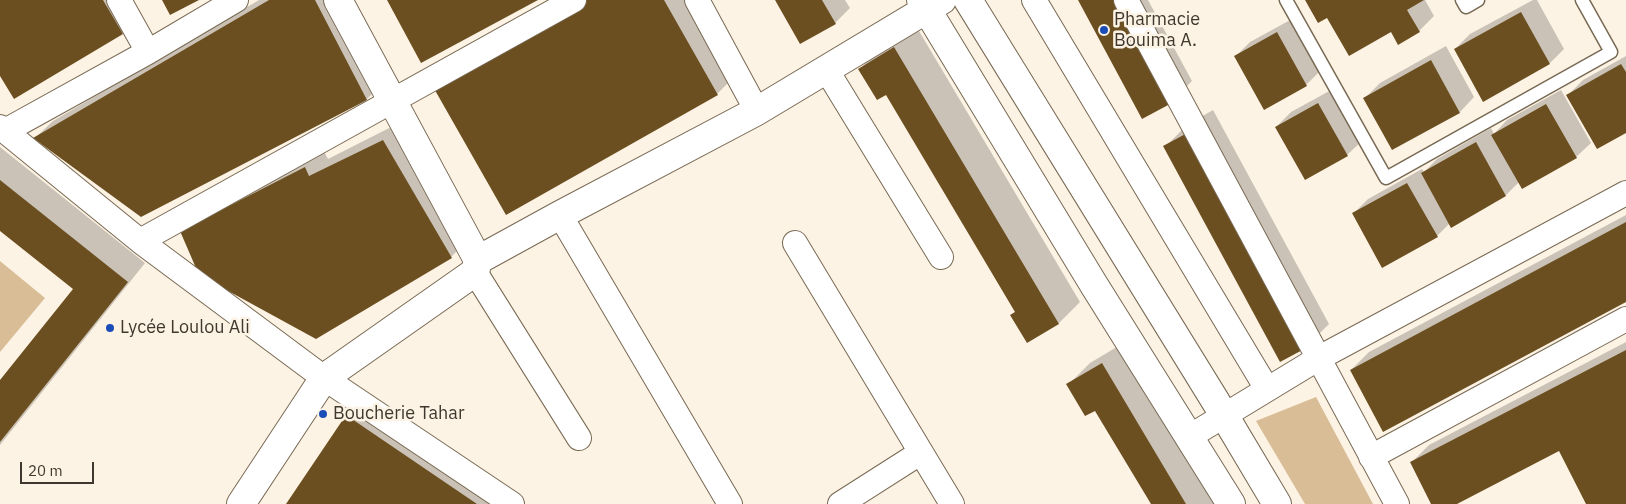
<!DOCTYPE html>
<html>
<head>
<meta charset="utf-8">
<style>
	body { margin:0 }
	#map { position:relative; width:1626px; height:504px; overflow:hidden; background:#fdf3e4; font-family:"IBM Plex Sans",sans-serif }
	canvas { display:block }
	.scale { position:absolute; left:20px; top:462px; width:74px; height:22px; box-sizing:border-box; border:2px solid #3f382e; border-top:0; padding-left:6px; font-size:15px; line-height:18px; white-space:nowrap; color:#3f382e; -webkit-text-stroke:4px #fdf3e4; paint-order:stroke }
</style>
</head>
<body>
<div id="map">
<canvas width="1626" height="504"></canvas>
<div class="scale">20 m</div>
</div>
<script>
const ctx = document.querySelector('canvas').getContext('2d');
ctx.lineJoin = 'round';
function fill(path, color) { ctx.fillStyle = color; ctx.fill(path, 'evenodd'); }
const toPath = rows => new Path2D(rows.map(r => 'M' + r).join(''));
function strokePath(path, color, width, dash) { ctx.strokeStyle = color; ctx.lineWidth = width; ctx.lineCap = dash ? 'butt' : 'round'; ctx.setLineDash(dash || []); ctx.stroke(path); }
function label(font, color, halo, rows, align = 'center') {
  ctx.font = font + ' "IBM Plex Sans",sans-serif'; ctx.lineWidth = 5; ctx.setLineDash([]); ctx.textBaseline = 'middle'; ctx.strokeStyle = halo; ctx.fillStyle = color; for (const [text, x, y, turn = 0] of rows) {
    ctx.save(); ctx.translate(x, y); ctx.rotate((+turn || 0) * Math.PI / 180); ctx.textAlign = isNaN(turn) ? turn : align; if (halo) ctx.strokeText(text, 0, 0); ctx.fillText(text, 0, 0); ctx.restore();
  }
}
fill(toPath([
	[0,261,45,298,0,352],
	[1316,397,1373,504,1305,504,1256,421]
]), '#d8bd96');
fill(toPath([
	[0,0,132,0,140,15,122,33,14,97,0,73],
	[259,0,342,0,385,81,367,99,141,215,35,138,53,121],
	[570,0,692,0,735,76,717,94,506,213],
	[776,0,845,0,850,8,835,23],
	[1079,0,1148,0,1192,81,1170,103],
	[1306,0,1425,0,1434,16,1419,31,1391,31,1327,16],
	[1533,0,1537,0,1564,49,1550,63,1455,49,1470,34],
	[1292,19,1321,70,1306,85,1235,57,1250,42],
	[916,26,1080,302,1058,324,1012,315,1016,311,887,93,860,69,881,47],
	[1446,46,1474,97,1460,112,1393,149,1365,98,1380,83],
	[1626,56,1626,131,1568,95,1583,80],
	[1333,89,1362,141,1347,155,1276,127,1291,112],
	[1561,90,1591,143,1576,157,1519,182,1506,195,1450,223,1437,236,1353,214,1368,199,1422,169,1424,172,1437,159,1491,128,1494,134,1507,120],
	[1213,110,1329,324,1307,346,1165,147,1187,125],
	[401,122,469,239,451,257,199,213,323,150,328,159],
	[0,147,145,263,0,445,0,382,74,289,0,229],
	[1626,215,1626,301,1351,370,1369,352],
	[1125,342,1221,504,1152,504,1096,409,1068,385,1090,363],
	[1626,342,1626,504,1588,504,1559,449,1454,504,1433,504,1411,463,1429,445],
	[357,405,503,504,287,504,347,416]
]), '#0003');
fill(toPath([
	[0,0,103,0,123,34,14,99,0,76],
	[162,0,199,0,170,15],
	[269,0,315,0,367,100,141,217,33,138],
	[387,0,538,0,421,63],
	[582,0,664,0,718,95,506,215,432,85],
	[775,0,822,0,836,24,800,44],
	[1078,0,1114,0,1170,104,1142,119],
	[1305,0,1424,0,1407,10,1420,32,1398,45,1391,32,1349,56,1327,18,1318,23],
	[1521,12,1550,64,1483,102,1454,49],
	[1277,32,1307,86,1264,110,1234,56],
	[894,47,1059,324,1027,343,1010,315,1015,312,886,95,877,100,858,69],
	[1431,60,1460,113,1392,150,1363,98],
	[1621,64,1626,72,1626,133,1597,149,1566,95],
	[1318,103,1348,156,1305,180,1275,127],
	[1546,104,1577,158,1522,189,1491,135],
	[1191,131,1308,347,1280,362,1163,146],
	[383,140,452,258,316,339,199,275,180,231,305,167,309,176],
	[1476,142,1506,196,1451,228,1421,173],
	[0,180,128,282,0,442,0,380,73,289,0,231],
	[1407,183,1438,237,1382,268,1352,213],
	[1626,222,1626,302,1383,432,1350,370],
	[1626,350,1626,504,1586,504,1559,451,1457,504,1431,504,1410,462],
	[1102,363,1186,504,1151,504,1095,411,1085,416,1066,384],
	[346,415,477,504,286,504]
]), '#6c4f20');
const service = toPath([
	[1286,0,1386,178,1611,52,1582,0],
	[1462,0,1466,7,1478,0]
]);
const minor = toPath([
	[119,0,148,52],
	[697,0,757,111],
	[1034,0,1267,389],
	[1126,0,1397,504],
	[826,69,941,257],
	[0,127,140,241,324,378,512,504],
	[5,131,148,52,236,0],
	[560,215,730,504],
	[140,241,574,0],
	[795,243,952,504],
	[475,272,579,438],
	[1189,437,1319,358,1626,193],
	[1371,457,1626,319],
	[840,504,920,453]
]);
const tertiary = toPath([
	[338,0,478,260],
	[921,0,1094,285,1231,504],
	[968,0,1224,415,1277,504],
	[241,504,324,378,475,272,478,260,560,215,757,111,942,0]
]);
strokePath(service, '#786953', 15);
strokePath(minor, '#786953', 26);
strokePath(tertiary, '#786953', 30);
strokePath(service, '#fff', 12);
strokePath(minor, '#fff', 24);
strokePath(tertiary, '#fff', 28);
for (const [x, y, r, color] of [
	[1104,30,5,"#1b4db9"],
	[110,328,5,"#1b4db9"],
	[323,414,5,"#1b4db9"]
]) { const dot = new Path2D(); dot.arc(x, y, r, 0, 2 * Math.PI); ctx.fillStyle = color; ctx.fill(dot); strokePath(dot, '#fdf3e4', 2); }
label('18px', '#3f382e', '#fdf3e4', [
	["Pharmacie",1114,20],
	["Bouima A.",1114,41],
	["Lycée Loulou Ali",120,328],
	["Boucherie Tahar",333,414]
], 'left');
</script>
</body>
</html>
